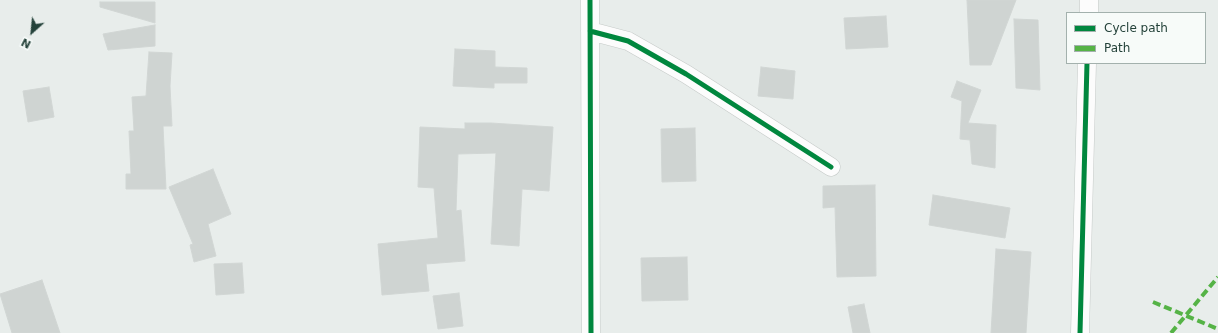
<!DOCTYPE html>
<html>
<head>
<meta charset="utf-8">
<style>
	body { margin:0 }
	#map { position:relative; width:1218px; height:333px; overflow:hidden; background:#e8edeb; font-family:"DejaVu Sans",sans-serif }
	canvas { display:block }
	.legend { position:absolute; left:1066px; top:12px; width:140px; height:52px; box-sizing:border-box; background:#f7fbf9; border:1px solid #a3b1ad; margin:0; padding:5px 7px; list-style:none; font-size:12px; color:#24423a }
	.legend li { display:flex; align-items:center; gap:8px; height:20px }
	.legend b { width:20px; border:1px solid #a3b1ad }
	.north { position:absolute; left:12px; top:12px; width:40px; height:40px; -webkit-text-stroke:3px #f7fbf9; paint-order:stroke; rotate:207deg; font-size:11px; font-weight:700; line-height:16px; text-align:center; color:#24423a }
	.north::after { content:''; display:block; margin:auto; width:14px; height:18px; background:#24423a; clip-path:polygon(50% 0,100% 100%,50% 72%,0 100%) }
</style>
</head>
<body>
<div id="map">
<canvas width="1218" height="333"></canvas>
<ul class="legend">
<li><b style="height:5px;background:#00873e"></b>Cycle path</li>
<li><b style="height:5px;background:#55b346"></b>Path</li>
</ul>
<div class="north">N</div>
</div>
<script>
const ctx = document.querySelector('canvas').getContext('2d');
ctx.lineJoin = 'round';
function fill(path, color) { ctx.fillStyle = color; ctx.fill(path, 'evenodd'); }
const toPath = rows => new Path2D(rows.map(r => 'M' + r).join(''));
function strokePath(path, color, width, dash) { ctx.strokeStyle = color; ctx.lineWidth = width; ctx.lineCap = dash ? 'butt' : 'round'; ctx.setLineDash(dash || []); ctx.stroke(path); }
const building = toPath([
	[967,0,1016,0,991,65,970,65,967,0],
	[100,2,155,2,155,23,100,7,100,2],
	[886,16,888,47,846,49,844,18,886,16],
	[1014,19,1038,20,1040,90,1016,88,1014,19],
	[155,25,155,46,108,50,103,34,155,25],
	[455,49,495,51,495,67,527,68,527,83,494,83,494,88,453,86,455,49],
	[149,52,172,53,170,86,172,126,163,126,166,189,126,189,126,174,131,174,129,131,134,131,132,97,146,96,149,52],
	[761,67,795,71,793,99,758,96,761,67],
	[957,81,981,90,968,123,996,125,995,168,972,164,970,140,960,139,962,101,951,97,957,81],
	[49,87,54,117,28,122,23,91,49,87],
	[465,123,491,123,553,127,549,191,522,189,519,246,491,244,496,153,458,154,456,211,461,210,465,261,426,264,429,291,382,295,378,244,438,238,434,188,418,187,420,127,465,129,465,123],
	[695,128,696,181,662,182,661,129,695,128],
	[213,169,231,214,208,224,216,256,194,262,190,245,193,244,169,187,213,169],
	[875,185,876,276,837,277,835,207,823,208,823,186,875,185],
	[933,195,1010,208,1005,238,929,225,933,195],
	[996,249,1031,252,1026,333,991,333,996,249],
	[687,257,688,300,642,301,641,258,687,257],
	[242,263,244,293,216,295,214,264,242,263],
	[42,280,60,333,12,333,0,294,42,280],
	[459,293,463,326,438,329,433,296,459,293],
	[864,304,870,333,853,333,848,307,864,304]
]);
fill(building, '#cfd4d2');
strokePath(building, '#d1d6d4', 1);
const street = toPath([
	[590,0,591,333],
	[1089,13,1089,0],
	[590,31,628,41,686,74,831,167],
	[1080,333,1087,63]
]);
strokePath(street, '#c5cac8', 19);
strokePath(street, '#fcfcfc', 18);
strokePath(toPath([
	[1153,302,1218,329],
	[1171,333,1218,277]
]), '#55b346', 4, [8, 4]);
strokePath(toPath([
	[590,0,591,333],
	[590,31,628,41,686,74,831,167],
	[1080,333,1087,63]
]), '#00873e', 5);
</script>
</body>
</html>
